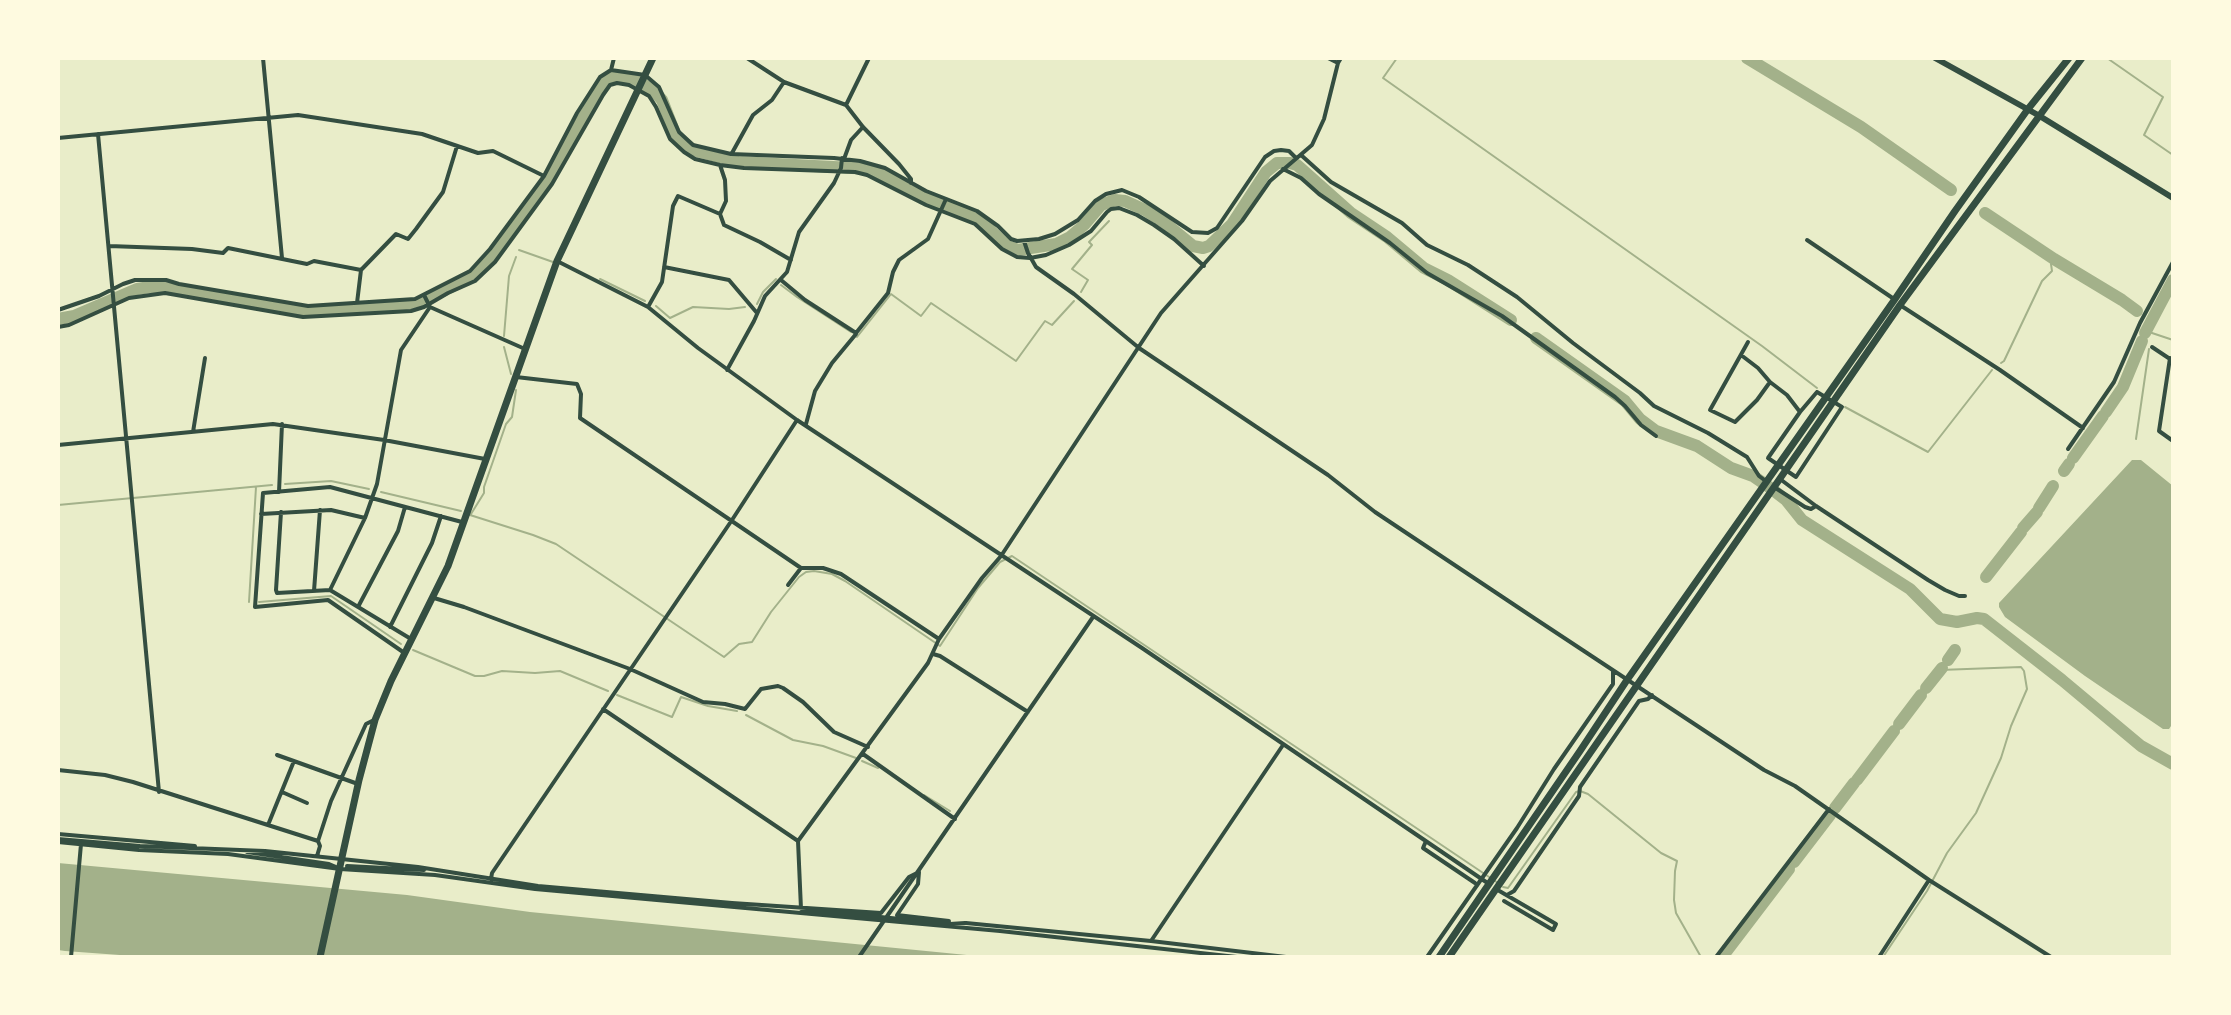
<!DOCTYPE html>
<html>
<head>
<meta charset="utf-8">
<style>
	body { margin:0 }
	#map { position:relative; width:2231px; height:1015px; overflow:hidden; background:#e9edc9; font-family:Montserrat,sans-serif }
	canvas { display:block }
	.frame { position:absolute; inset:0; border:60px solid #fefae0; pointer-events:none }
</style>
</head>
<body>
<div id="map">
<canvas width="2231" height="1015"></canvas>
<div class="frame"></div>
</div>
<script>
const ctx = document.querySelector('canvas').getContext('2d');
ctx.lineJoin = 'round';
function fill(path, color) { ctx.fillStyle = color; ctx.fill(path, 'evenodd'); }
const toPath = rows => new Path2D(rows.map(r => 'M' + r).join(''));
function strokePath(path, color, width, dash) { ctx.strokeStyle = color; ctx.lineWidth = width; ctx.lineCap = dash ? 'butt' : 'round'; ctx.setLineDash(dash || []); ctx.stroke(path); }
fill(toPath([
	[2132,460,2141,460,2173,486,2173,723,2169,729,2163,729,2085,676,2005,617,1999,607,1999,603],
	[58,863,407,895,530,912,987,957,147,957,65,951,58,950]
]), '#a3b18a');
strokePath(toPath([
	[1397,58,1383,78,1762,346,1817,388],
	[2107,58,2163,97,2144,135,2173,155],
	[519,250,553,262],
	[600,279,645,301],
	[781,285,797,297,851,332],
	[1081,292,1088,280,1072,269,1092,245,1089,242,1109,221],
	[757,304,763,292,776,279],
	[656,306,670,318,693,307,729,309,745,307],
	[2146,331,2173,340],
	[504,336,509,276,516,257],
	[857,337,891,294,921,316,931,303,1016,361,1045,321,1052,325,1074,301],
	[504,347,511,374],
	[2001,363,2004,361,2042,281,2052,271,2051,264,2054,259],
	[1845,407,1928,452,1992,370],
	[2136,439,2149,349],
	[285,484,331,481,369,489],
	[381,492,461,511],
	[58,505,272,485],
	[471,514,484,493,484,487,506,424,512,417,516,390],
	[470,515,533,535,556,544,724,657,739,644,752,642,771,612,799,577,806,572,814,571,832,574,845,581,940,646,978,588,1000,562,1012,556,1498,883],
	[249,602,256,487],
	[259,602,331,596,401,644],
	[413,650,475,676,484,676,502,671,535,673,560,671,608,691],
	[617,695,672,717,681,697,708,706,737,711],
	[746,715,793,740,823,746,856,758],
	[862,761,878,768],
	[924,795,950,811],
	[1503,887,1508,888,1576,792,1580,791,1588,794,1661,853,1677,861,1675,871,1674,900,1676,913,1701,957],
	[1883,957,1927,891,1947,853,1976,813,2001,758,2011,726,2027,689,2024,671,2021,667,1940,670]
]), '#a3b18a', 2);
strokePath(toPath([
	[1747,58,1861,127,1951,190],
	[1985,213,2054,259,2122,300,2137,311],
	[58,319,74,316,137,289,150,287,165,287,309,312,413,306,471,277,491,257,549,177,604,82,609,78,619,76,635,79,654,91,662,100,676,136,693,150,738,162,871,169,932,201,977,218,1007,246,1018,250,1056,244,1070,237,1084,225,1101,205,1115,200,1125,201,1145,210,1165,223,1193,246,1203,248,1209,246,1232,224,1266,172,1277,163,1290,163,1297,165,1351,213,1387,237,1424,268,1448,280,1511,320],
	[2145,333,2173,280],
	[1536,338,1625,401,1640,419,1656,431,1697,446,1731,468,1753,476,1769,487,1786,500,1802,520,1910,589,1940,619,1957,622,1977,618,1984,619,2062,680,2141,746,2173,764],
	[2106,412,2123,387,2142,341],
	[2073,458,2103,416],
	[2064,471,2069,464],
	[2039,508,2053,486],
	[2023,528,2037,512],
	[1986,577,2021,532],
	[1948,660,1955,650],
	[1926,688,1942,668],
	[1899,724,1921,695],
	[1857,780,1894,731],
	[1835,808,1854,783],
	[1794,862,1830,815],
	[1722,957,1789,869]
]), '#a3b18a', 12);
strokePath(toPath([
	[263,58,282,258],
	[747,58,784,82,846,105,863,127,899,164,911,179,911,183],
	[1328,58,1338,63],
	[611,70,645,75,659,87,679,132,693,145,731,154,834,158,860,161,885,168,926,191,977,211,998,226,1011,239,1017,241,1039,239,1055,234,1078,220,1095,201,1106,194,1122,190,1139,197,1192,232,1208,233,1217,228,1265,157,1274,151,1281,150,1289,151,1296,158],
	[846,105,869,58],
	[98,134,159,792],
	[58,138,298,115,422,134,478,153,493,151,544,176],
	[732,153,753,115,772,100,784,82],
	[1301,155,1331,182,1402,223,1427,245,1468,265,1517,297,1573,343,1640,393,1654,406,1708,433,1747,457,1759,476,1767,482],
	[844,159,851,140,863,127],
	[720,165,725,180,726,201,720,214,724,225,760,242,791,260],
	[1283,169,1301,178,1319,194,1390,243,1427,273,1502,316,1615,397,1625,406,1641,425,1656,436],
	[1807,240,1894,299],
	[1024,241,1028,253,1036,267,1074,294,1139,348,1328,475,1375,512,1534,618,1764,770,1795,786,1929,880,2051,957],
	[109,246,192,249,223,253,228,248,307,264,314,261,361,270],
	[557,261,648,307,698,348,797,420,1142,648,1489,884],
	[664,267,729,280,757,313],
	[781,280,805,300,856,333,888,293,893,272,899,260,928,239,946,199],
	[424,295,430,307,525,349],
	[357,303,361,270,396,234,408,239,416,229,443,192,457,146],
	[1900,305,2000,370,2083,428],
	[648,307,662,282,673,206,678,196,720,214],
	[58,310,99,296,123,284,135,280,166,280,179,284,308,306,415,299,470,271,490,249,544,176,577,113,600,77,611,70,614,58],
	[58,327,69,325,129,298,165,293,303,317,411,311,424,307,448,293,475,281,495,262,552,184,603,95,610,85,617,83,629,85,649,96,656,107,670,139,684,152,695,159,720,165,744,168,855,172,867,175,926,205,975,224,1002,249,1017,257,1030,258,1046,255,1069,245,1091,231,1107,212,1111,209,1119,208,1137,215,1154,225,1174,239,1204,266],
	[1748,342,1710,410,1735,422,1757,400,1770,382],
	[2152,347,2173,361],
	[1741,355,1758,368,1770,382,1787,395,1800,412],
	[2170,358,2159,431,2173,441],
	[727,370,754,321,765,296,787,272,799,232,834,183,841,168,842,158],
	[516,377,577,384,581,394,580,418,801,568],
	[1817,392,1842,407,1796,477,1768,458,1800,412,1817,392],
	[806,424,815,391,832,363,856,334],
	[193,432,205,358],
	[58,445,273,424,384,440,485,459],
	[2068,449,2114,382,2140,323,2173,262],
	[1780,479,1816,506,1928,580,1945,590,1959,596,1965,596],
	[1774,487,1805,507,1811,509,1816,506],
	[279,492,282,424],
	[281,512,276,590,277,593,330,590,411,639],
	[261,514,331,510,365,518],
	[788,585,801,568,823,568,841,574,939,639],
	[330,590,365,518,377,484,401,350,430,307],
	[314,591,320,510],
	[434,598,464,607,630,669,703,702,725,704,745,709,761,689,778,686,783,688,803,702,834,732,868,747],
	[358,607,398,531,405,507],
	[390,627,432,543,441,516],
	[403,652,328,600,255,607,263,493,330,487,462,522],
	[933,654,940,656,1028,712],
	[603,709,798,841],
	[863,754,955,819],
	[277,755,358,784],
	[58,770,105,775,133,782,318,841],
	[282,792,307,803],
	[268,825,294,761],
	[58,834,195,846],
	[58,839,140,846,265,851,418,867,538,886,732,903,881,913,909,877,919,872],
	[1426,841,1423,848,1475,883],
	[58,842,139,850,228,854,340,869,435,875,535,889,1000,931,1237,957],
	[247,852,329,864,336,867],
	[317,856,320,846,318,841,331,801,366,724,372,721],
	[347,866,424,870],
	[919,872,918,884,897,915,949,921],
	[491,879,492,873,732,520,797,420],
	[1496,889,1556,924,1553,930,1504,901],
	[1507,895,1514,891,1579,796,1580,787,1639,701,1648,699,1652,695],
	[965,923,950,924,801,909,798,841,928,663,939,639,982,578,1001,556,1161,313,1242,221,1270,181,1312,145,1324,119,1338,63,1341,58],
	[966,923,1151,941,1286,957],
	[1151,941,1283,745],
	[71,957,81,844],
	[859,957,1093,617],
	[1427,957,1517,828,1554,769,1613,684,1613,671],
	[1716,957,1829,809],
	[1879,957,1929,880]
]), '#344e41', 4);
strokePath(toPath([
	[1935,58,2038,115,2173,198]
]), '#344e41', 6);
strokePath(toPath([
	[320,957,359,780,375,720,391,681,448,566,557,261,653,58],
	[1439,957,1580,751,1627,680,1895,299,1955,211,2028,109,2069,58],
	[1449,957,1900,305,2082,58]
]), '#344e41', 7);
</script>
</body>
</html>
